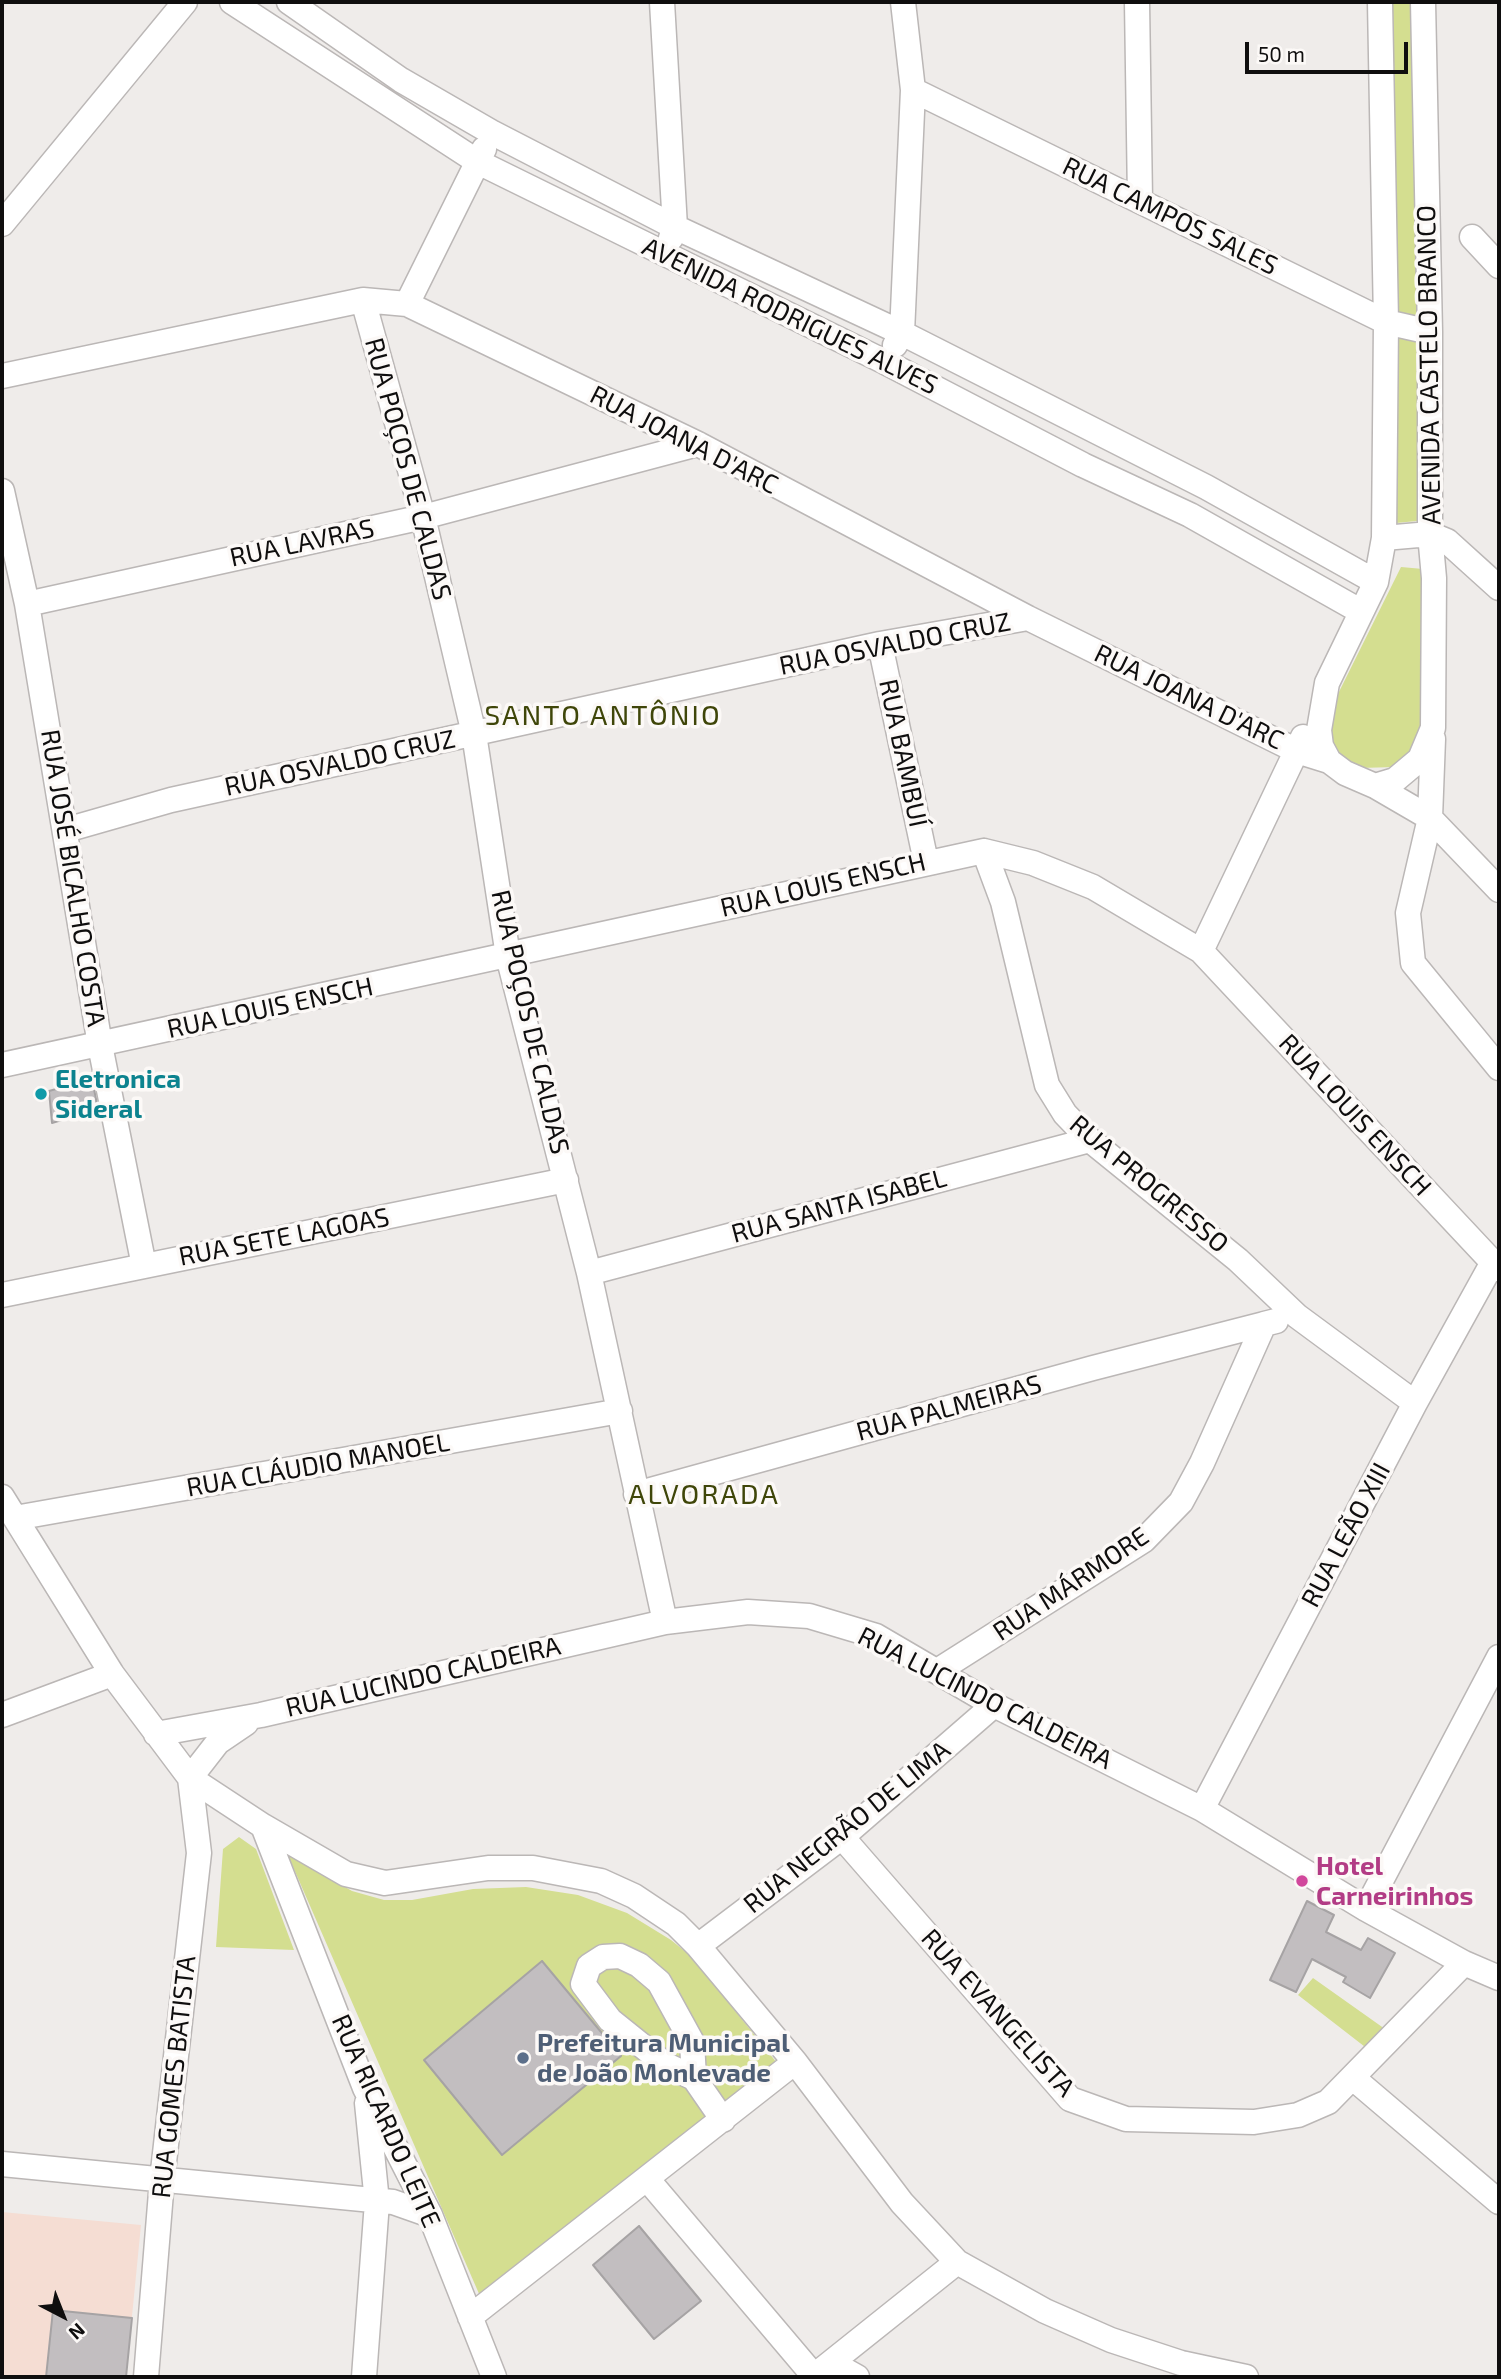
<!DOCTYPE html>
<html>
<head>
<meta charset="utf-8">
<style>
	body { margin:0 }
	#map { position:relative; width:1501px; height:2379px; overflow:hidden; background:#efecea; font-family:"Exo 2",sans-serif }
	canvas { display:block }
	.frame { position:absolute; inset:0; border:4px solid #0f0e0e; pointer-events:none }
	.north { position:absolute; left:28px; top:2281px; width:70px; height:70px; -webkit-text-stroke:5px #fcf9f7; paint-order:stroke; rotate:138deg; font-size:19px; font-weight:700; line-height:28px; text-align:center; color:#0f0e0e }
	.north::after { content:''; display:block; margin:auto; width:24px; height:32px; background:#0f0e0e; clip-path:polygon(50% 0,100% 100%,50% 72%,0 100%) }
	.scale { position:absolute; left:1245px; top:42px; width:163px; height:32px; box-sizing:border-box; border:4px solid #0f0e0e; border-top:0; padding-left:9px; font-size:21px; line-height:24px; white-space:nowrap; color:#0f0e0e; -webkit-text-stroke:5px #fcf9f7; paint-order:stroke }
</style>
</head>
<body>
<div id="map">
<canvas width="1501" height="2379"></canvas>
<div class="frame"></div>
<div class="north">N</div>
<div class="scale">50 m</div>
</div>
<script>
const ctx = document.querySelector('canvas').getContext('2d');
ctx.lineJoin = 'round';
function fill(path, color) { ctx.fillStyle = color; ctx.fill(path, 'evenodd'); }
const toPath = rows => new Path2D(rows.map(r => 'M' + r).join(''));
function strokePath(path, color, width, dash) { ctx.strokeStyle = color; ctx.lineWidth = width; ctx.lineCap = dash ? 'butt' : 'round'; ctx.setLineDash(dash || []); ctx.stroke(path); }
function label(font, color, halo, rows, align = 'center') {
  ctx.font = font + ' "Exo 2",sans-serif'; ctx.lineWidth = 7; ctx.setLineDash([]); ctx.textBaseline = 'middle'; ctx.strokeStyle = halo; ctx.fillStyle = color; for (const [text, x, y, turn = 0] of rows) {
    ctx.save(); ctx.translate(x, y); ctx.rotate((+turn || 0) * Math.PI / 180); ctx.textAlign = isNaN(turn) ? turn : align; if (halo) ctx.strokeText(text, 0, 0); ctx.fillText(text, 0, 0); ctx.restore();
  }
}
fill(toPath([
	[2,2212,141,2225,126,2377,2,2377]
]), '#f5ddd3');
fill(toPath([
	[1389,2,1417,2,1427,520,1396,523],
	[1401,567,1423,569,1420,739,1412,752,1396,767,1359,768,1335,750,1331,739,1330,710],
	[239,1837,256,1849,294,1950,216,1947,223,1849],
	[287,1853,352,1891,384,1900,412,1900,473,1889,526,1887,578,1895,627,1913,671,1940,692,1957,777,2063,480,2296],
	[1313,1978,1385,2029,1369,2050,1298,1995]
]), '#d4de90');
const building = toPath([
	[92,1079,98,1109,52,1123,49,1091,92,1079],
	[1307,1901,1334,1915,1326,1932,1361,1950,1368,1938,1395,1953,1370,1998,1343,1982,1346,1977,1312,1959,1296,1992,1270,1980,1307,1901],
	[542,1961,621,2056,502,2155,424,2060,542,1961],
	[639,2226,701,2301,654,2339,593,2265,639,2226],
	[53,2310,132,2318,126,2377,46,2377,53,2310]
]);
fill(building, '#c2bec0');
strokePath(building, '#a6a3a4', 2);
const minor = toPath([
	[232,2,478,162,885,362,1083,465,1190,515,1360,611],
	[289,2,401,80,491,132,675,227,902,333,1206,487,1376,582],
	[662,2,675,227,671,238],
	[1137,2,1140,200],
	[1380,2,1386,322,1384,538,1376,582,1327,683,1319,730,1321,746,1329,761,1345,773,1375,786,1395,780,1420,759,1433,728,1434,578,1430,534,1430,332,1423,2],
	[913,90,1386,322,1430,332],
	[2,224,185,2],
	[1472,237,1499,266],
	[363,300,423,517,474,734,508,956,589,1273,665,1622],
	[407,304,484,149],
	[895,345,902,333,913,90,903,2],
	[2,376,363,300,407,304,698,444,1028,618,1297,751,1329,761],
	[2,491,27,604,100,1045,144,1266],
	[1384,538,1430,534,1447,541,1499,588],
	[27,604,423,517,698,444],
	[880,644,926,862],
	[1433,739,1430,818,1408,913,1413,963,1499,1068],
	[1375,786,1430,818,1499,890],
	[66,830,171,800,880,644,1028,618],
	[984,851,1003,902,1047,1085,1065,1114,1090,1140,1238,1260,1297,1316,1415,1403],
	[1201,951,1303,737],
	[2,1065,984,851,1033,863,1093,887,1201,951,1499,1269],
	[589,1273,1090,1140],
	[2,1295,566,1180],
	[636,1494,1093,1368,1264,1324],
	[2,1497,112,1674,190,1778,263,1826,346,1874,385,1883,488,1868,533,1868,601,1881,634,1896,676,1924,698,1946,795,2062,902,2203,957,2262,1045,2311,1111,2340,1181,2363,1246,2377],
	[15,1518,620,1411],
	[939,1670,1144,1540,1181,1502,1202,1463,1264,1324,1276,1321],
	[2,1715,112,1674],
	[156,1734,261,1715,665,1622,748,1612,809,1616,876,1636,994,1705,1202,1809,1366,1909,1464,1963,1499,1978],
	[190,1778,218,1742,246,1723],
	[1202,1809,1415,1403,1493,1262],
	[263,1826,365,2088,430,2215,494,2377],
	[842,1837,1070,2099,1126,2119,1254,2122,1298,2115,1328,2102,1464,1963],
	[1366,1909,1499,1657],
	[698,1946,842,1837,994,1705],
	[694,2078,692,2042,659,1982,639,1965,620,1956,603,1957,589,1966,583,1984,610,2020,666,2065,694,2078,723,2120],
	[1353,2078,1499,2202],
	[2,2164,393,2202,430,2215],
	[648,2180,814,2376],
	[470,2317,795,2062],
	[832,2363,857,2377],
	[146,2377,162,2180,199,1853,190,1778],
	[364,2377,377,2202,367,2103],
	[813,2377,957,2262]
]);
strokePath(minor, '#bbb7b6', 27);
strokePath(minor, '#fff', 24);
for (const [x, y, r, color] of [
	[41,1094,7,"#0f9aa8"],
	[1302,1881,7,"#d1479c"],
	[523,2058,7,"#5c6f8a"]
]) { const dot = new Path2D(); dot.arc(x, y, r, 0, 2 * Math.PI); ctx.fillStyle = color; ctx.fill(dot); strokePath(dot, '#fcf9f7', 2.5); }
label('26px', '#0f0e0e', '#fcf9f7', [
	["RUA CAMPOS SALES",1170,216,26],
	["AVENIDA RODRIGUES ALVES",790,316,26],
	["AVENIDA CASTELO BRANCO",1429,365,-91],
	["RUA JOANA D'ARC",684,440,27],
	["RUA POÇOS DE CALDAS",408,469,75],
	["RUA LAVRAS",302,543,-12],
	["RUA OSVALDO CRUZ",895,644,-11],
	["RUA JOANA D'ARC",1189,697,26],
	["RUA BAMBUÍ",903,753,78],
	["RUA OSVALDO CRUZ",340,763,-12],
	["RUA JOSÉ BICALHO COSTA",73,878,81],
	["RUA LOUIS ENSCH",823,885,-13],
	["RUA LOUIS ENSCH",270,1008,-12],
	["RUA POÇOS DE CALDAS",530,1022,77],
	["RUA LOUIS ENSCH",1355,1115,47],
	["RUA PROGRESSO",1149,1184,40],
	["RUA SANTA ISABEL",839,1206,-15],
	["RUA SETE LAGOAS",284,1237,-11],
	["RUA PALMEIRAS",949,1408,-15],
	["RUA CLÁUDIO MANOEL",318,1465,-10],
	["RUA LEÃO XIII",1346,1535,-62],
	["RUA MÁRMORE",1071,1584,-34],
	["RUA LUCINDO CALDEIRA",423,1677,-13],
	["RUA LUCINDO CALDEIRA",985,1698,27],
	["RUA NEGRÃO DE LIMA",847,1827,-39],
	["RUA EVANGELISTA",998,2013,48],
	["RUA GOMES BATISTA",174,2077,-84],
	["RUA RICARDO LEITE",386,2121,66]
]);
label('bold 26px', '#0d838f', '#fcf9f7', [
	["Eletronica",55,1079],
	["Sideral",55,1109]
], 'left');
label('bold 26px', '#b23c85', '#fcf9f7', [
	["Hotel",1316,1866],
	["Carneirinhos",1316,1896]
], 'left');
label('bold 26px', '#4e5e75', '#fcf9f7', [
	["Prefeitura Municipal",537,2043],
	["de João Monlevade",537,2073]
], 'left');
ctx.letterSpacing = '2px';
label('28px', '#3f4609', '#fcf9f7', [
	["SANTO ANTÔNIO",603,716],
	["ALVORADA",704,1495]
]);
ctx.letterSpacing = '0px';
</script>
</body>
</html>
